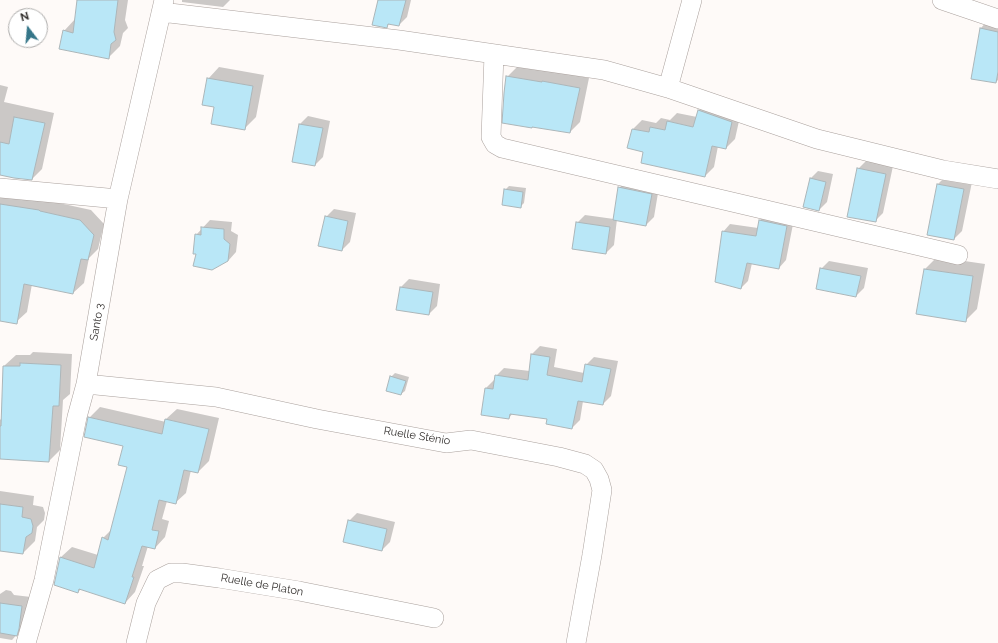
<!DOCTYPE html>
<html>
<head>
<meta charset="utf-8">
<style>
	body { margin:0 }
	#map { position:relative; width:998px; height:643px; overflow:hidden; background:#fefaf8; font-family:Raleway,sans-serif }
	canvas { display:block }
	.north { position:absolute; left:8px; top:8px; width:40px; height:40px; box-sizing:border-box; background:#fff; border:1px solid #aeadac; border-radius:50%; rotate:344deg; font-size:11px; font-weight:700; line-height:16px; text-align:center; color:#34312f }
	.north::after { content:''; display:block; margin:auto; width:14px; height:18px; background:#357689; clip-path:polygon(50% 0,100% 100%,50% 72%,0 100%) }
</style>
</head>
<body>
<div id="map">
<canvas width="998" height="643"></canvas>
<div class="north">N</div>
</div>
<script>
const g = document.querySelector('canvas').getContext('2d');
g.lineJoin = 'round';
function paint(path, color) { g.fillStyle = color; g.fill(path, 'evenodd'); }
const poly = rows => new Path2D(rows.map(r => 'M' + r).join(''));
function trace(path, color, width, dash) { g.strokeStyle = color; g.lineWidth = width; g.lineCap = dash ? 'butt' : 'round'; g.setLineDash(dash || []); g.stroke(path); }
function drawText(font, color, halo, rows, align = 'center') {
  g.font = font + ' Raleway,sans-serif'; g.lineWidth = 3; g.setLineDash([]); g.textBaseline = 'middle'; g.strokeStyle = halo; g.fillStyle = color; for (const [text, x, y, turn = 0] of rows) {
    g.save(); g.translate(x, y); g.rotate((+turn || 0) * Math.PI / 180); g.textAlign = isNaN(turn) ? turn : align; if (halo) g.strokeText(text, 0, 0); g.fillText(text, 0, 0); g.restore();
  }
}
const shadow = poly([
	[87,0,128,0,125,20,128,28,123,33,120,46,108,58,64,31,76,18],
	[182,0,230,0,223,7,182,2],
	[379,0,411,0,407,17,399,25,390,23,387,26],
	[988,20,998,23,998,80,996,82,972,78,981,28],
	[219,67,264,75,256,117,244,129,208,79],
	[517,67,553,72,553,71,589,78,580,122,570,132,507,77],
	[0,85,8,87,4,102,54,113,42,169,32,179,0,174],
	[708,101,741,112,735,139,726,148,718,146,714,167,705,176,644,151,633,129,642,120,656,123,661,118,670,120,677,113,697,117,699,110],
	[308,116,330,121,323,157,315,165,300,124],
	[866,161,893,166,883,213,875,221,858,169],
	[818,171,833,174,827,202,819,210,810,179],
	[946,176,972,182,962,231,954,239,938,184],
	[627,180,659,187,654,217,646,225,617,219,614,245,606,253,577,223,585,215,614,219,619,188],
	[509,186,526,188,524,203,520,207,505,190],
	[0,192,50,201,91,210,104,224,98,249,89,258,84,283,73,293,32,284,27,312,16,322,0,320],
	[334,209,356,213,350,242,342,250,326,217],
	[767,212,794,219,786,260,779,268,752,263,748,281,741,288,723,232,730,224,758,228,760,220],
	[210,220,232,222,231,231,238,235,236,252,228,261,197,254,196,235],
	[937,257,985,264,977,309,965,321,918,314,925,269],
	[829,261,868,268,864,288,856,296,821,269],
	[409,279,440,284,437,306,429,314,401,287],
	[540,346,557,349,554,367,584,373,586,365,594,357,618,361,611,396,603,404,583,401,580,420,572,428,548,419,513,413,509,418,486,388,494,380,495,380,496,376,504,368,530,371,532,354],
	[33,352,72,354,70,394,63,400,60,450,49,461,0,458,0,420,2,418,4,366,16,355,30,355],
	[395,373,409,377,405,391,401,394,391,377],
	[100,407,166,422,166,419,177,409,219,418,209,461,198,472,191,470,186,493,175,503,167,501,162,519,169,521,165,537,155,548,148,546,142,566,144,566,135,592,125,603,81,589,78,592,55,584,61,557,72,547,98,555,103,538,112,529,128,466,124,445,89,418],
	[0,491,34,496,33,505,43,507,45,513,44,520,37,527,35,541,23,553,0,550],
	[357,513,395,522,390,542,382,550,349,521],
	[6,590,11,591,14,595,31,597,21,630,12,640,0,638,0,594]
]);
const building = poly([
	[77,0,118,0,114,32,116,40,111,44,109,59,59,49,63,30,73,33,77,0],
	[378,0,406,0,399,26,388,24,387,28,372,25,378,0],
	[980,28,998,32,998,72,996,83,971,79,980,28],
	[506,76,542,82,542,81,580,88,570,133,532,127,532,128,502,123,504,93,506,76],
	[207,78,253,86,245,130,211,124,214,107,202,105,207,78],
	[698,110,732,122,726,149,712,146,705,177,641,163,643,152,627,148,632,129,649,132,650,127,665,130,667,121,693,127,698,110],
	[14,117,45,123,32,180,14,178,0,175,0,142,9,144,14,117],
	[299,124,323,128,315,166,292,162,299,124],
	[857,168,886,174,876,222,847,217,857,168],
	[810,178,826,182,819,211,803,207,810,178],
	[937,184,964,189,954,240,927,235,937,184],
	[618,187,652,194,646,226,613,220,618,187],
	[504,189,523,192,521,208,502,205,504,189],
	[0,204,39,210,40,211,80,220,94,235,88,260,81,259,73,294,24,284,17,324,0,321,0,204],
	[325,216,348,221,342,251,318,246,325,216],
	[759,220,787,226,779,269,747,263,741,289,715,282,722,231,756,236,759,220],
	[576,222,610,227,606,254,572,249,576,222],
	[201,227,224,229,224,239,230,244,228,261,212,270,193,266,196,254,193,254,195,234,201,235,201,227],
	[820,268,861,276,856,297,816,289,820,268],
	[924,269,973,276,966,322,916,314,924,269],
	[400,287,433,292,429,315,396,310,400,287],
	[531,354,550,357,547,375,582,382,585,364,611,369,603,405,578,401,572,429,546,424,547,419,510,414,509,419,481,415,485,388,493,389,495,375,528,380,531,354],
	[20,363,61,365,59,406,53,406,49,462,0,459,0,426,1,426,3,366,20,366,20,363],
	[390,376,406,381,401,395,386,391,390,376],
	[88,417,162,434,165,419,209,429,198,473,184,470,176,504,159,500,152,530,159,531,155,549,142,546,132,577,134,577,125,604,79,589,78,593,54,585,60,557,94,568,102,537,108,540,127,467,118,465,123,446,84,437,88,417],
	[0,504,23,507,22,517,31,519,33,526,32,533,26,537,23,554,0,551,0,504],
	[348,520,387,529,382,551,343,542,348,520],
	[0,603,22,606,19,629,17,636,0,633,0,603]
]);
const minor = poly([
	[942,0,998,19],
	[161,12,399,40,604,70,668,88,817,139,943,170,998,179],
	[494,54,491,137,495,144,502,148,958,255],
	[668,88,692,0],
	[0,188,118,199],
	[86,384,216,397,317,419,446,443,471,440,559,457,585,464,594,470,599,479,602,490,592,555,576,643],
	[26,643,44,580,77,417,86,384,118,199,164,0],
	[136,643,146,603,157,580,171,573,182,573,219,578,299,591,434,618]
]);
const streetNames = [
	["Santo 3",97,322,-80],
	["Ruelle Sténio",417,436,9],
	["Ruelle de Platon",262,585,10]
];
paint(shadow, '#0003');
paint(building, '#b9e7f7');
trace(building, '#acb6b9', 1);
trace(minor, '#aaa19d', 20);
trace(minor, '#fff', 19);
drawText('11px', '#34312f', '#fff', streetNames);
</script>
</body>
</html>
